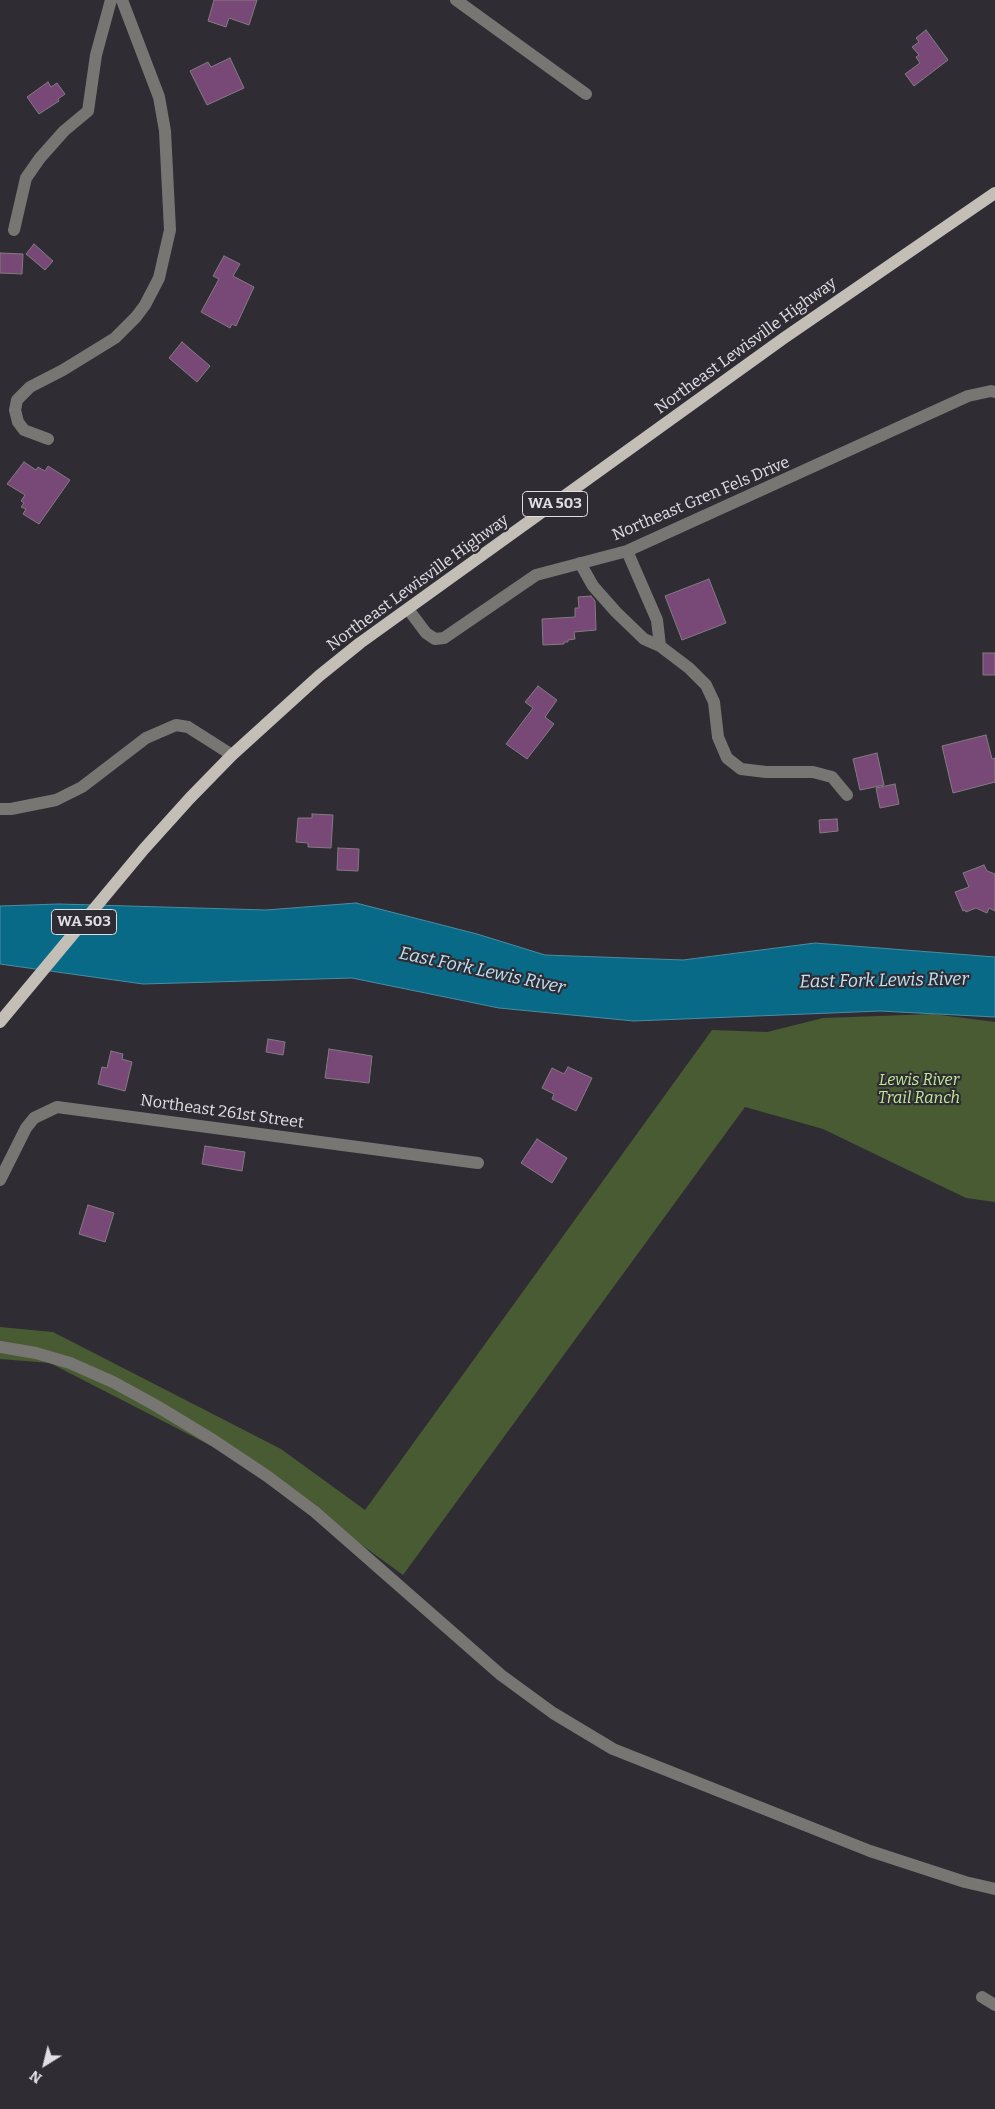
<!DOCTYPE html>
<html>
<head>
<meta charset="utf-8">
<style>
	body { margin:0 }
	#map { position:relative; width:995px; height:2109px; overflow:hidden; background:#2f2c34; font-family:Bitter,serif }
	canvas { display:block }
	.north { position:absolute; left:20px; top:2039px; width:50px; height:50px; -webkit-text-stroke:4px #2f2c34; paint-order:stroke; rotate:216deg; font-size:14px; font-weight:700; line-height:20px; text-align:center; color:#e1dee4 }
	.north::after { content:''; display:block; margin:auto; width:18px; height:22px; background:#e1dee4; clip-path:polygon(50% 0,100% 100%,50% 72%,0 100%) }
</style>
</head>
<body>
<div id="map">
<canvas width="995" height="2109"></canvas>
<div class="north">N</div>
</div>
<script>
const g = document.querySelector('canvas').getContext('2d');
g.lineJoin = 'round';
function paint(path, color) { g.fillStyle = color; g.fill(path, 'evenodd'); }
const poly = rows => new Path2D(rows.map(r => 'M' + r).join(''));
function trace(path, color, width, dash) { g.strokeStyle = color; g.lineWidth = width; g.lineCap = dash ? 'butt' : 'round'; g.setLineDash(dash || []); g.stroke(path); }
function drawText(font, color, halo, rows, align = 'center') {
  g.font = font + ' Bitter,serif'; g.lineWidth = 4.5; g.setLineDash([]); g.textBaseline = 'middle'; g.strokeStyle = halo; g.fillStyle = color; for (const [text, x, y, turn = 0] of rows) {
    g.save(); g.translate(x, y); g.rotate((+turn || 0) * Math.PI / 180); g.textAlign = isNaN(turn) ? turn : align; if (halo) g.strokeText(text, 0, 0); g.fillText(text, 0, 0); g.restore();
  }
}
const green = poly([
	[933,1014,995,1022,995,1202,966,1198,823,1129,745,1107,403,1575,260,1471,50,1363,0,1359,0,1327,53,1332,281,1449,365,1510,712,1030,767,1032,823,1018]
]);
const water = poly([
	[356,903,477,934,545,955,683,960,815,943,995,957,995,1017,880,1011,634,1021,499,1008,352,978,143,984,0,964,0,906,59,904,266,910,356,903]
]);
const building = poly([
	[214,0,257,0,249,25,229,18,226,27,208,21,214,0],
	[926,30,948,60,914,86,905,74,920,63,916,57,919,55,912,47,919,42,916,38,926,30],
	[230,58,244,88,207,105,190,71,208,62,211,67,230,58],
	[48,82,51,87,57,83,65,94,58,99,59,101,39,114,27,97,48,82],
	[34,244,53,261,45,270,26,254,34,244],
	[0,253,23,254,22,274,0,273,0,253],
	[224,256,240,264,233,276,254,287,236,326,232,324,230,328,201,312,219,279,213,276,224,256],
	[182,342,210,366,197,382,169,358,182,342],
	[24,462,36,470,38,467,45,471,48,466,70,480,39,524,23,514,26,509,21,507,24,503,21,501,25,495,7,484,24,462],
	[709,579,726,623,682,640,665,596,709,579],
	[591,596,595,601,596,630,574,632,575,639,568,640,568,642,564,642,564,644,543,645,542,619,575,617,575,608,579,608,578,597,591,596],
	[983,653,995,653,995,675,983,675,983,653],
	[538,686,557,700,545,717,554,724,527,759,506,744,533,708,525,702,538,686],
	[986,735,992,759,995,758,995,782,953,793,942,746,986,735],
	[877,753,884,785,860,790,853,759,877,753],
	[895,784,899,804,880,808,876,788,895,784],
	[312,814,333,815,331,848,308,847,308,843,296,842,298,818,312,818,312,814],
	[837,819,838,831,820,833,819,820,837,819],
	[338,848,359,849,358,871,337,870,338,848],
	[984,865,987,871,995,874,995,911,989,908,987,913,976,908,966,912,965,910,963,911,955,892,969,887,963,873,984,865],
	[268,1039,285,1042,283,1055,266,1052,268,1039],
	[329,1049,372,1056,369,1083,325,1078,329,1049],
	[111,1051,123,1054,122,1059,132,1062,125,1091,98,1084,102,1067,107,1068,111,1051],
	[568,1067,592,1078,576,1111,552,1099,554,1094,542,1088,552,1068,564,1074,568,1067],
	[537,1139,567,1158,552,1183,521,1163,537,1139],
	[205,1146,245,1152,242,1171,202,1164,205,1146],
	[88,1205,114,1213,105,1242,79,1234,88,1205]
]);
const minor = poly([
	[456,0,586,94],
	[14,230,26,178,40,158,64,131,88,111,96,55,111,0],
	[48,439,24,430,18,422,15,410,17,400,30,387,63,370,115,338,136,317,145,305,159,278,170,230,165,131,159,97,122,0],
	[627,551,657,620,660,646,689,668,706,685,714,702,718,737,727,758,741,769,766,772,813,772,832,777,847,795],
	[580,563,593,586,616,612,644,639,660,646],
	[408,609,426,633,435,639,444,638,536,575,627,551,968,396,991,391,995,392],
	[0,809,11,809,56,800,82,787,146,738,176,725,188,727,232,755],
	[0,1180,26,1128,34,1118,57,1107,478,1163],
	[0,1347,36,1353,70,1363,113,1382,155,1405,213,1440,267,1476,315,1512,501,1675,553,1713,613,1749,870,1851,965,1882,995,1889],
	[982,1997,995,2005]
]);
const major = poly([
	[0,1022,144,849,190,798,232,755,319,676,360,643,784,338,995,193]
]);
const shields = [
	[555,504,65],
	[84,922,65]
];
const shieldNames = [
	["WA 503",555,504],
	["WA 503",84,922]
];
const streetNames = [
	["Northeast Lewisville Highway",746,346,-36],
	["Northeast Gren Fels Drive",701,499,-23],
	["Northeast Lewisville Highway",418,583,-36],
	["Northeast 261st Street",222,1112,8]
];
const parkNames = [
	["Lewis River",919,1081],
	["Trail Ranch",919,1099]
];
const waterNames = [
	["East Fork Lewis River",482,971,12],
	["East Fork Lewis River",884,981,-1]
];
paint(green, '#485b33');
paint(water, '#086a87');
trace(water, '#498da3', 1);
paint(building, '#784977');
trace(building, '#837b82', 1);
trace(minor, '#787672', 12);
trace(major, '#c3bfb7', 12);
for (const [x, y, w] of shields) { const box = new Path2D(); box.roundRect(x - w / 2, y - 12.5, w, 25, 4); g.fillStyle = '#2f2c34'; g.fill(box); trace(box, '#e1dee4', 1); }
drawText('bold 15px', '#e1dee4', null, shieldNames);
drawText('16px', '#e1dee4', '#2f2c34', streetNames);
drawText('italic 16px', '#c2ec95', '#2f2c34', parkNames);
drawText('italic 18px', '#bce4f6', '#2f2c34', waterNames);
</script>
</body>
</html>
